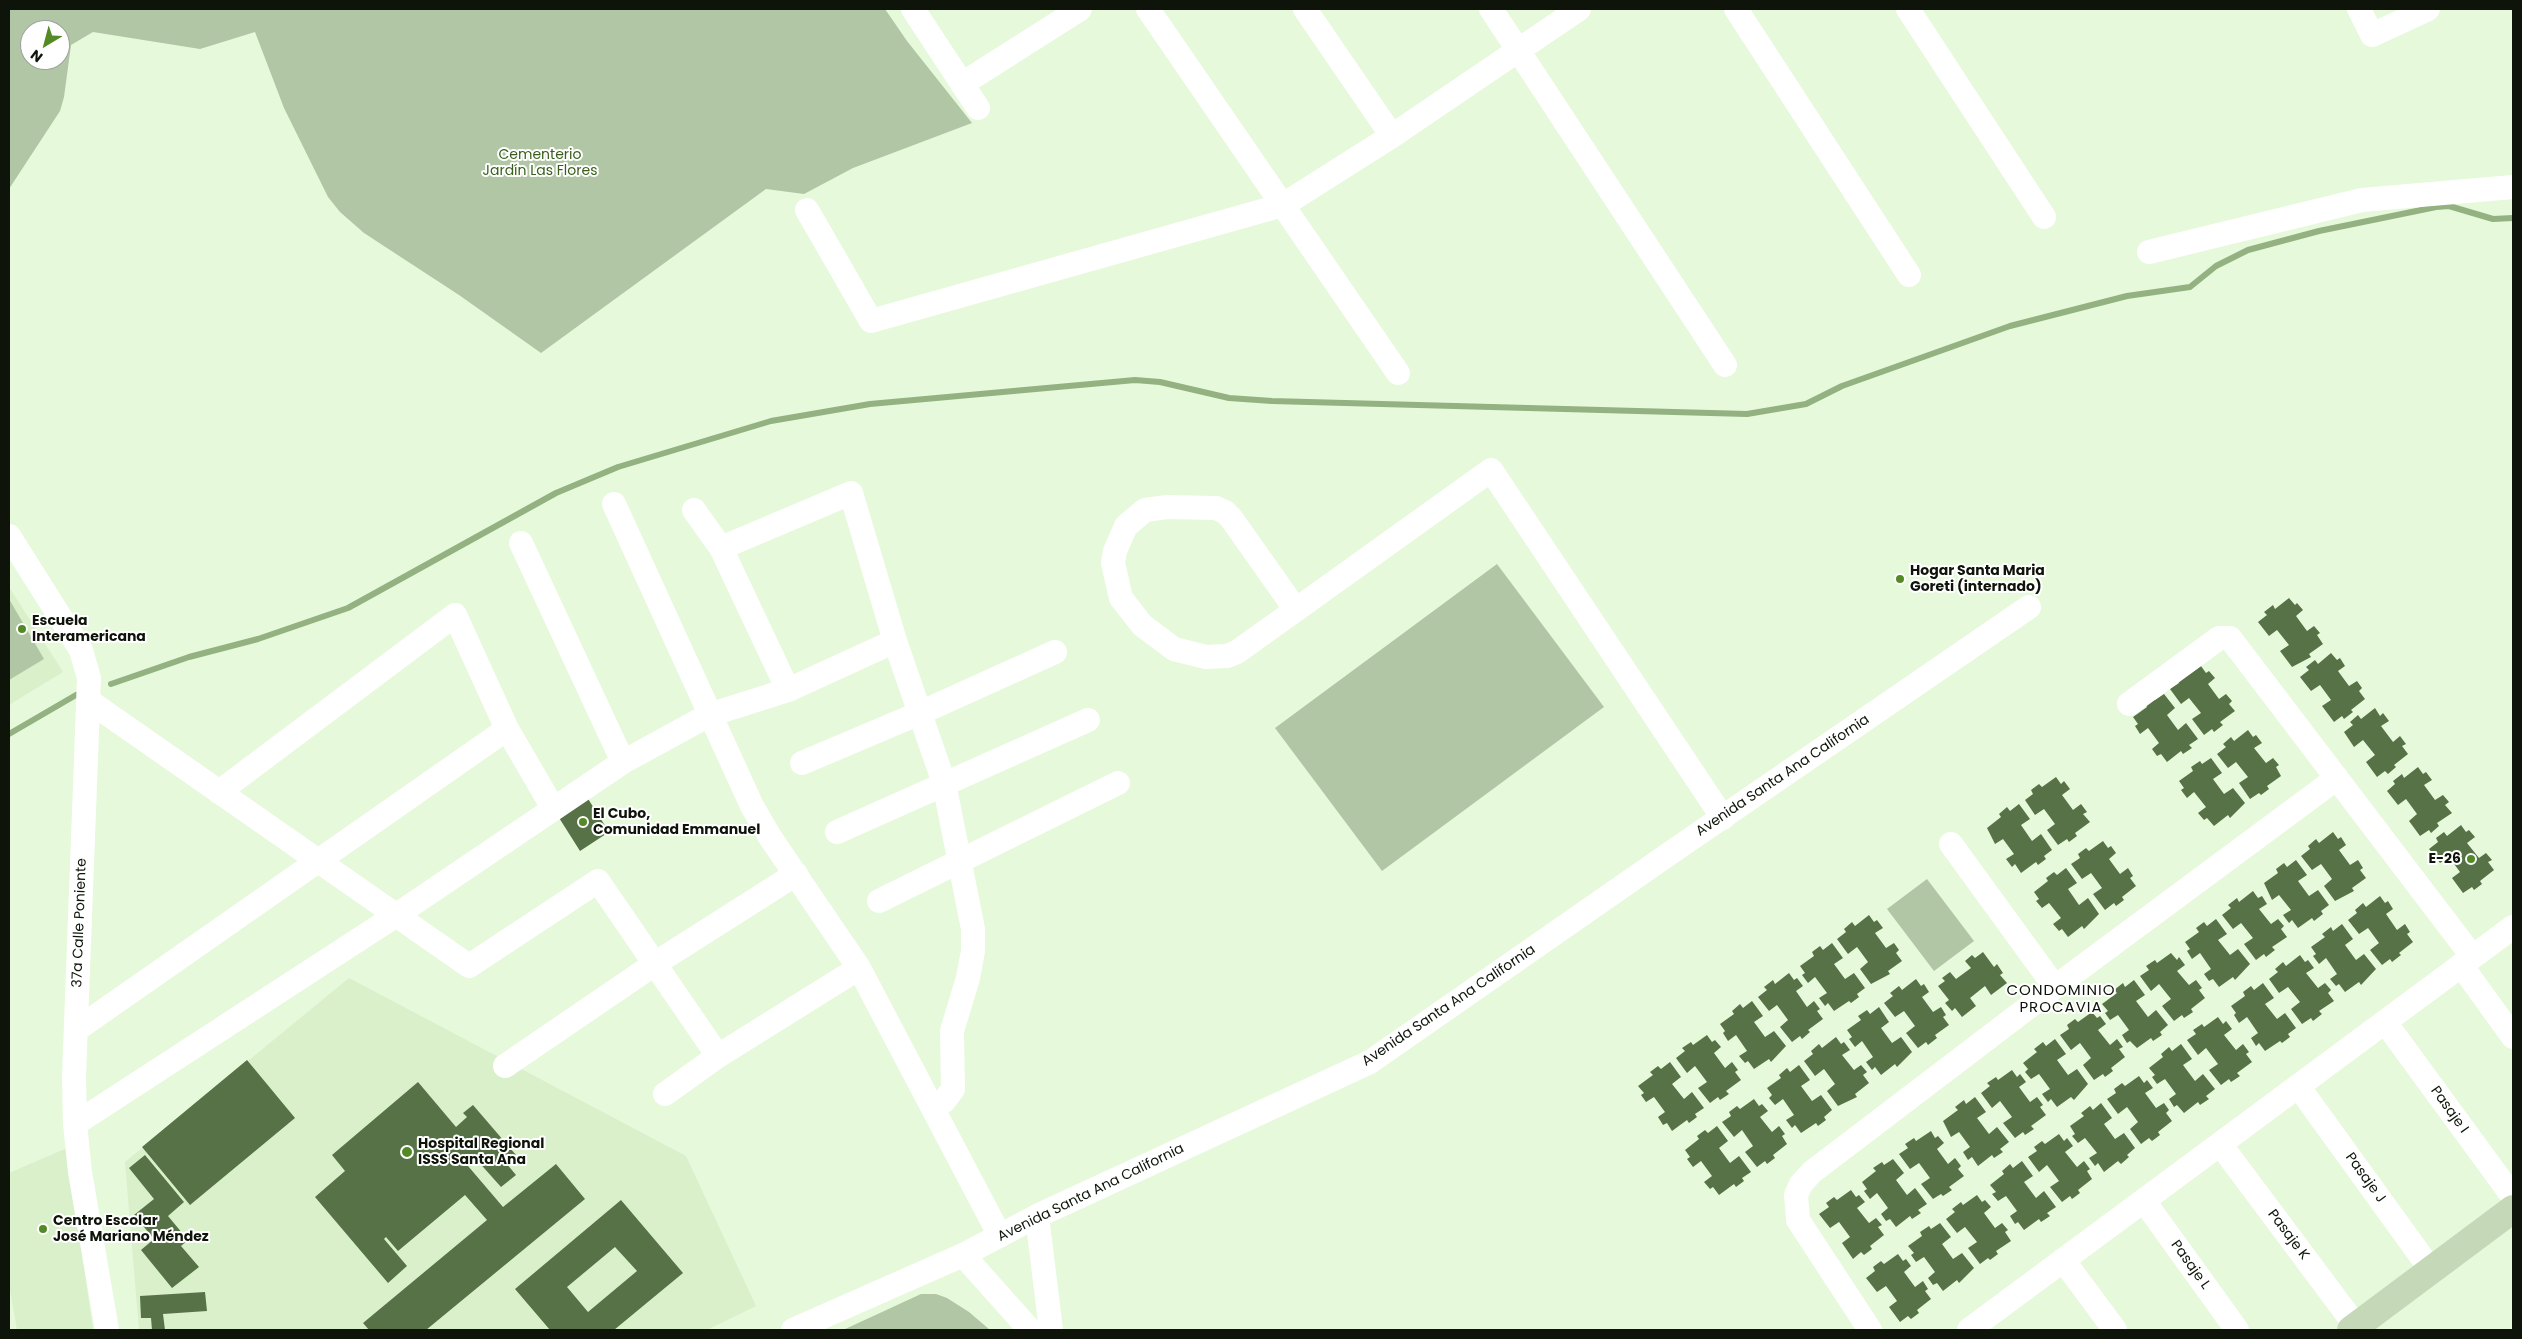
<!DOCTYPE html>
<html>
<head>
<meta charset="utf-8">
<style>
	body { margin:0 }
	#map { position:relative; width:2522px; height:1339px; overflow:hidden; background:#e6f9db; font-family:Poppins,sans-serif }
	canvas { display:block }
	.frame { position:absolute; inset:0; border:10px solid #0e140a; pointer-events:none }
	.north { position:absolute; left:20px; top:20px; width:50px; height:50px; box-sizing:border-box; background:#fff; border:1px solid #9fa19d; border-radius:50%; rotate:217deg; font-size:14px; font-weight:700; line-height:20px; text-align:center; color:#0e140a }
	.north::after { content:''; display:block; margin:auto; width:18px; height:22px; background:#538a25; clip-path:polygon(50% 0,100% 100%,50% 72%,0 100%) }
</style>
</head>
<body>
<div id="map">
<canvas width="2522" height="1339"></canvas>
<div class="frame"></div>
<div class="north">N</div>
</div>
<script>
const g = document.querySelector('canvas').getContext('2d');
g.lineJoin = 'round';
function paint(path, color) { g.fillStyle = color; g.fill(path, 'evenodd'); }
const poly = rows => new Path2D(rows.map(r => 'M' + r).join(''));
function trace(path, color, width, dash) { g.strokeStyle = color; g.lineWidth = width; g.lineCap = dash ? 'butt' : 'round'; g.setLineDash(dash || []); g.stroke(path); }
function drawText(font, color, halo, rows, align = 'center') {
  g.font = font + ' Poppins,sans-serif'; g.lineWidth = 4; g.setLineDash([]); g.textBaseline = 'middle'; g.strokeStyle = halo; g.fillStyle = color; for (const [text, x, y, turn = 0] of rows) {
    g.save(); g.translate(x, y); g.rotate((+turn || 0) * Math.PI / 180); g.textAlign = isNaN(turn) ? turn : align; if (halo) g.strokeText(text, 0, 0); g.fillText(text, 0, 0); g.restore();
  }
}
const built = poly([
	[9,587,63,672,9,705],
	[349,978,686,1156,756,1306,707,1330,139,1330,125,1162],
	[67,1148,93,1330,17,1330,9,1284,9,1173]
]);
const green = poly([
	[9,9,885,9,907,41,972,123,853,168,804,194,766,189,541,353,459,295,364,233,340,212,328,197,284,108,255,32,200,49,93,32,71,45,64,97,60,111,9,189],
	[30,30,60,30,60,60,30,60],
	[1497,564,1604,707,1382,871,1275,728],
	[9,599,44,659,9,680],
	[1927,879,1974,941,1934,971,1887,909],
	[921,1294,936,1294,947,1298,969,1312,990,1330,843,1330]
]);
const stream = poly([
	[111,684,189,657,258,639,348,608,556,493,618,467,771,421,870,404,1135,380,1160,382,1229,398,1272,401,1747,414,1806,404,1842,386,2010,326,2127,296,2190,287,2216,266,2248,250,2319,231,2436,207,2449,206,2493,219,2513,218],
	[9,734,76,695]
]);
const building = poly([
	[2289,598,2295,605,2297,603,2303,610,2296,616,2307,631,2314,626,2320,633,2317,635,2323,644,2309,654,2311,657,2292,667,2280,651,2289,645,2277,630,2269,636,2258,622,2267,615,2264,612,2273,605,2275,609],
	[2331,653,2337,660,2340,658,2345,666,2338,671,2349,686,2357,681,2362,688,2359,691,2365,699,2351,710,2353,712,2344,719,2342,716,2334,722,2322,706,2331,700,2320,685,2311,691,2300,677,2309,670,2306,667,2315,660,2318,664],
	[2201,666,2206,673,2209,671,2215,678,2208,684,2219,699,2226,694,2232,701,2229,704,2235,711,2220,722,2223,725,2214,732,2212,729,2204,735,2192,719,2201,713,2189,698,2181,704,2170,689,2179,683,2176,679,2185,673,2187,676],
	[2164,694,2175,708,2167,715,2178,730,2186,723,2198,739,2189,745,2192,748,2183,754,2181,751,2167,762,2161,754,2157,756,2152,749,2159,743,2148,728,2140,734,2135,726,2138,724,2133,717,2147,707,2144,703,2153,697,2155,700],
	[2375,708,2380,716,2383,713,2389,721,2381,726,2393,742,2400,736,2406,744,2402,746,2408,754,2394,765,2396,767,2388,774,2385,771,2377,777,2366,762,2375,755,2363,740,2354,747,2344,732,2353,725,2350,722,2358,715,2361,719],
	[2248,730,2253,737,2256,735,2262,743,2254,748,2266,763,2273,758,2279,765,2276,767,2281,776,2267,786,2269,789,2261,795,2259,793,2250,799,2239,783,2248,777,2236,762,2228,768,2217,754,2226,747,2223,744,2231,737,2234,741],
	[2211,758,2222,773,2213,779,2224,794,2233,788,2245,803,2230,818,2228,815,2214,826,2207,818,2204,820,2198,813,2206,807,2194,792,2187,798,2181,790,2184,788,2179,781,2193,771,2191,767,2200,761,2202,764],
	[2418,767,2423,774,2426,772,2432,780,2424,785,2435,800,2443,795,2449,802,2445,805,2452,813,2437,823,2439,826,2431,833,2429,830,2420,836,2409,821,2417,814,2406,799,2398,805,2387,791,2395,784,2393,781,2402,774,2404,778],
	[2056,777,2061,784,2064,781,2070,789,2062,795,2073,810,2081,804,2087,812,2083,814,2090,822,2075,833,2077,836,2069,842,2067,839,2058,845,2047,830,2055,824,2044,809,2035,815,2025,800,2033,794,2031,790,2039,784,2042,787],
	[585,794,609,832,580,851,556,813],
	[2019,804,2030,819,2021,825,2032,841,2041,834,2052,850,2044,856,2046,859,2038,865,2036,862,2021,873,2015,864,2012,867,2006,859,2014,854,2003,839,1995,844,1987,828,2001,817,1999,814,2007,807,2010,811],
	[2461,825,2466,832,2469,830,2475,837,2467,843,2479,858,2486,853,2492,860,2488,862,2494,870,2480,881,2482,884,2474,890,2472,887,2463,893,2452,878,2460,872,2449,857,2440,863,2429,849,2438,842,2436,838,2444,832,2447,836],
	[2333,832,2338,839,2341,837,2346,845,2339,850,2350,865,2358,860,2363,868,2360,870,2366,878,2352,888,2354,891,2335,901,2324,886,2332,879,2321,864,2312,870,2301,856,2310,849,2308,846,2316,839,2319,843],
	[2103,841,2108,848,2111,846,2116,853,2109,859,2120,874,2128,868,2133,876,2130,878,2136,886,2122,897,2124,900,2116,906,2114,903,2105,910,2093,894,2102,888,2091,873,2082,879,2071,864,2080,858,2078,854,2086,848,2089,851],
	[2296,860,2307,875,2298,881,2309,896,2318,890,2329,905,2321,911,2323,914,2314,921,2312,918,2298,928,2292,920,2289,923,2283,915,2291,910,2279,895,2272,900,2264,883,2278,873,2276,869,2284,863,2287,867],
	[2066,868,2077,883,2068,889,2079,905,2088,898,2099,914,2084,929,2082,926,2068,937,2062,929,2059,931,2053,924,2061,918,2049,903,2042,908,2036,901,2039,899,2034,892,2048,881,2046,878,2054,872,2057,875],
	[2253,891,2258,898,2262,896,2267,904,2259,909,2271,924,2278,919,2284,926,2281,929,2287,937,2272,947,2275,950,2266,957,2264,954,2256,960,2244,944,2253,938,2241,923,2233,929,2222,915,2231,908,2228,905,2237,898,2239,902],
	[2380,896,2385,903,2388,901,2393,909,2386,914,2397,930,2405,924,2410,932,2407,934,2413,942,2399,953,2401,955,2392,962,2390,959,2382,965,2370,950,2379,943,2368,928,2359,934,2348,920,2357,913,2355,910,2363,903,2366,907],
	[1869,915,1874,922,1877,920,1883,928,1875,933,1886,948,1894,943,1899,950,1896,953,1902,961,1888,971,1890,974,1871,984,1860,969,1868,962,1857,947,1848,954,1837,939,1846,932,1844,929,1852,922,1855,926],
	[2216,919,2227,934,2218,940,2230,955,2238,949,2250,964,2235,980,2233,977,2219,987,2213,979,2209,981,2204,974,2211,969,2200,953,2192,959,2187,951,2190,949,2185,942,2199,932,2196,928,2204,922,2207,926],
	[2342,924,2353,939,2345,945,2356,960,2364,954,2376,969,2361,985,2359,982,2345,992,2339,984,2336,986,2330,979,2337,974,2326,958,2319,964,2313,956,2316,954,2311,947,2325,937,2322,934,2331,927,2333,931],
	[1832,943,1843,958,1834,964,1845,979,1854,973,1865,988,1857,994,1859,997,1851,1003,1849,1001,1834,1011,1828,1003,1825,1006,1819,998,1827,993,1815,977,1808,983,1802,975,1805,973,1800,966,1814,956,1812,952,1820,946,1823,950],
	[1983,952,1994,967,1997,964,2003,973,2000,975,2007,983,1991,995,1985,986,1970,998,1976,1006,1962,1017,1955,1008,1952,1011,1945,1003,1949,1000,1938,986,1945,981,1942,978,1950,972,1956,979,1971,968,1965,961,1972,955,1975,958],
	[2171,953,2177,960,2179,957,2185,965,2177,971,2189,985,2196,980,2202,988,2199,990,2205,998,2191,1009,2193,1012,2184,1018,2182,1015,2174,1021,2162,1006,2171,999,2159,984,2151,991,2140,976,2149,970,2146,966,2155,960,2157,963],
	[2300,955,2305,962,2308,960,2314,968,2306,973,2318,988,2325,983,2331,990,2328,993,2334,1001,2319,1011,2322,1014,2313,1021,2311,1018,2302,1024,2291,1009,2300,1002,2288,987,2279,993,2269,979,2278,972,2275,969,2283,962,2286,966],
	[1789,973,1794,980,1797,978,1803,986,1796,991,1807,1007,1814,1001,1820,1009,1817,1011,1823,1019,1808,1030,1810,1032,1802,1039,1800,1036,1792,1042,1780,1027,1788,1020,1777,1005,1769,1011,1758,997,1767,990,1764,987,1773,980,1775,984],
	[1916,979,1921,986,1924,984,1929,992,1922,997,1933,1012,1941,1007,1946,1015,1943,1017,1949,1025,1935,1035,1937,1038,1928,1045,1926,1042,1918,1048,1906,1033,1915,1026,1904,1011,1895,1017,1884,1003,1893,996,1890,993,1899,986,1902,990],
	[2134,980,2145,995,2136,1001,2148,1017,2156,1010,2168,1025,2160,1032,2162,1035,2153,1041,2151,1038,2137,1048,2130,1041,2127,1043,2122,1035,2129,1030,2118,1015,2110,1020,2105,1013,2108,1011,2102,1004,2117,993,2114,990,2123,983,2125,987],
	[2263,983,2274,998,2265,1004,2277,1019,2285,1013,2296,1028,2288,1034,2290,1037,2282,1043,2280,1041,2265,1051,2259,1043,2256,1046,2251,1038,2258,1033,2247,1017,2239,1023,2234,1015,2236,1013,2231,1006,2245,996,2243,992,2251,986,2254,990],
	[1752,1001,1763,1016,1754,1022,1765,1037,1774,1031,1786,1046,1771,1062,1769,1059,1754,1069,1748,1061,1745,1063,1739,1056,1747,1051,1736,1035,1728,1041,1723,1033,1725,1031,1720,1024,1734,1014,1732,1011,1740,1004,1743,1008],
	[1879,1007,1889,1022,1881,1028,1892,1043,1901,1037,1912,1052,1897,1067,1895,1064,1881,1075,1875,1067,1872,1070,1866,1062,1873,1057,1862,1041,1855,1047,1849,1039,1852,1037,1847,1030,1861,1020,1858,1016,1867,1010,1870,1014],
	[2092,1012,2097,1018,2100,1016,2106,1024,2098,1030,2110,1045,2117,1039,2123,1047,2119,1049,2125,1057,2111,1068,2113,1071,2105,1077,2103,1074,2094,1080,2083,1065,2091,1058,2080,1043,2071,1050,2060,1035,2069,1029,2067,1025,2075,1019,2078,1022],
	[2218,1017,2223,1024,2226,1021,2232,1029,2224,1035,2236,1050,2243,1044,2249,1052,2246,1054,2252,1062,2237,1073,2240,1076,2231,1082,2229,1079,2221,1085,2209,1070,2218,1064,2206,1048,2198,1055,2187,1040,2196,1034,2193,1030,2202,1024,2204,1027],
	[1707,1035,1712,1042,1715,1040,1721,1047,1714,1053,1725,1068,1732,1062,1738,1070,1735,1072,1741,1080,1726,1091,1729,1094,1720,1100,1718,1097,1710,1103,1698,1088,1707,1082,1695,1066,1687,1073,1676,1058,1685,1051,1682,1048,1691,1042,1693,1045],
	[1836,1037,1841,1044,1844,1042,1850,1050,1842,1055,1854,1070,1861,1065,1867,1072,1863,1075,1869,1083,1855,1094,1857,1097,1838,1106,1827,1091,1835,1084,1824,1069,1815,1076,1804,1061,1813,1054,1811,1051,1819,1044,1822,1048],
	[2055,1039,2066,1054,2057,1060,2068,1075,2077,1069,2088,1084,2074,1100,2071,1097,2057,1107,2051,1099,2048,1102,2042,1094,2050,1089,2039,1074,2031,1079,2025,1072,2028,1069,2023,1063,2037,1052,2034,1049,2043,1042,2046,1046],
	[2181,1044,2192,1059,2183,1065,2195,1081,2203,1074,2215,1089,2206,1096,2209,1099,2200,1105,2198,1102,2184,1113,2177,1105,2174,1107,2169,1099,2176,1094,2165,1079,2157,1084,2152,1077,2155,1075,2149,1068,2163,1057,2161,1054,2169,1047,2172,1051],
	[247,1060,295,1118,190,1205,142,1147],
	[1670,1062,1681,1077,1672,1084,1684,1099,1692,1092,1704,1108,1695,1114,1697,1117,1689,1123,1687,1120,1672,1131,1667,1123,1663,1125,1658,1117,1665,1112,1654,1097,1646,1102,1641,1095,1644,1093,1638,1086,1653,1075,1650,1072,1658,1066,1661,1069],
	[1799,1065,1810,1080,1801,1086,1812,1101,1821,1095,1832,1110,1824,1117,1826,1120,1818,1126,1816,1123,1801,1133,1795,1125,1792,1128,1786,1120,1794,1115,1783,1099,1775,1105,1769,1098,1772,1095,1767,1088,1781,1078,1779,1075,1787,1068,1790,1072],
	[2012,1070,2017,1077,2020,1074,2026,1082,2019,1087,2030,1102,2037,1097,2043,1105,2040,1107,2046,1115,2031,1126,2034,1129,2025,1135,2023,1132,2015,1138,2003,1123,2012,1117,2000,1101,1992,1108,1981,1093,1990,1086,1987,1083,1996,1077,1998,1080],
	[2139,1076,2144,1083,2147,1080,2153,1088,2145,1093,2156,1108,2164,1103,2169,1110,2166,1113,2172,1121,2158,1132,2160,1135,2152,1141,2149,1138,2141,1144,2130,1129,2138,1122,2127,1107,2118,1114,2107,1099,2116,1093,2114,1089,2122,1083,2125,1086],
	[418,1082,456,1127,467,1117,463,1113,473,1105,516,1155,506,1163,516,1175,501,1187,476,1159,468,1166,503,1207,556,1164,585,1199,426,1330,369,1330,363,1323,487,1220,465,1195,398,1251,386,1237,384,1239,407,1266,388,1283,315,1197,345,1171,332,1155],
	[1975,1097,1986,1112,1977,1118,1989,1134,1997,1127,2009,1142,2000,1149,2003,1152,1994,1158,1992,1155,1978,1166,1972,1157,1968,1160,1963,1152,1970,1147,1959,1132,1951,1137,1943,1121,1958,1110,1955,1107,1964,1100,1966,1104],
	[1754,1099,1759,1106,1762,1104,1768,1111,1760,1117,1772,1132,1779,1126,1785,1134,1782,1136,1787,1144,1773,1155,1775,1158,1767,1164,1765,1161,1757,1167,1745,1152,1753,1146,1742,1130,1734,1137,1722,1122,1731,1116,1729,1112,1737,1106,1740,1109],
	[2101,1103,2112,1118,2104,1124,2115,1139,2124,1133,2135,1148,2127,1155,2129,1157,2121,1164,2118,1161,2104,1172,2098,1163,2095,1166,2089,1158,2097,1153,2085,1138,2078,1143,2072,1136,2075,1134,2070,1126,2084,1116,2081,1113,2090,1106,2093,1110],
	[1717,1126,1728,1141,1719,1148,1730,1163,1739,1156,1751,1172,1742,1178,1744,1181,1736,1187,1734,1184,1719,1195,1713,1187,1710,1189,1704,1182,1712,1176,1701,1161,1693,1167,1687,1159,1690,1157,1685,1150,1699,1139,1697,1136,1705,1130,1708,1133],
	[1931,1131,1935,1138,1938,1136,1944,1143,1937,1149,1948,1164,1955,1158,1961,1166,1958,1169,1964,1176,1949,1187,1952,1190,1943,1196,1941,1194,1933,1199,1921,1184,1930,1178,1919,1163,1910,1169,1899,1154,1908,1148,1905,1144,1914,1138,1916,1141],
	[2059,1134,2064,1141,2067,1138,2073,1146,2065,1152,2077,1167,2084,1161,2090,1169,2087,1171,2092,1179,2078,1190,2080,1193,2072,1199,2070,1196,2062,1202,2050,1187,2059,1181,2047,1165,2039,1172,2028,1157,2037,1151,2034,1147,2042,1141,2045,1144],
	[145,1155,184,1202,168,1216,188,1240,181,1246,199,1267,172,1288,141,1250,154,1239,134,1215,154,1199,129,1168],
	[1893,1159,1904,1173,1896,1180,1907,1195,1915,1188,1927,1204,1918,1210,1921,1213,1912,1219,1910,1216,1896,1227,1890,1219,1886,1221,1881,1214,1888,1208,1877,1193,1870,1199,1864,1191,1867,1189,1862,1182,1876,1171,1873,1168,1882,1162,1884,1165],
	[2022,1161,2033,1176,2024,1182,2036,1198,2044,1191,2056,1207,2047,1213,2050,1216,2041,1222,2039,1219,2024,1230,2018,1222,2015,1224,2010,1216,2017,1211,2006,1196,1998,1201,1992,1194,1996,1192,1990,1185,2004,1174,2002,1171,2010,1164,2013,1168],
	[1851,1190,1856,1197,1859,1195,1865,1202,1857,1208,1869,1223,1876,1218,1882,1225,1878,1227,1884,1235,1870,1246,1872,1249,1864,1255,1861,1252,1853,1259,1842,1243,1850,1237,1839,1222,1830,1228,1819,1214,1829,1207,1826,1203,1834,1197,1837,1200],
	[1977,1195,1982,1202,1985,1200,1991,1207,1984,1213,1995,1228,2002,1223,2008,1230,2005,1232,2011,1241,1996,1251,1998,1254,1990,1260,1988,1258,1980,1264,1968,1248,1977,1242,1965,1227,1957,1233,1946,1219,1955,1212,1952,1209,1961,1202,1963,1205],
	[621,1200,683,1273,614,1330,550,1330,515,1289],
	[615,1247,637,1271,588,1312,567,1287],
	[1940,1223,1951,1237,1942,1244,1953,1259,1962,1253,1974,1268,1959,1283,1957,1280,1943,1291,1937,1283,1933,1285,1928,1278,1935,1272,1924,1257,1916,1262,1911,1255,1914,1253,1908,1246,1922,1236,1920,1232,1929,1226,1931,1229],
	[1898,1254,1903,1261,1906,1259,1911,1266,1904,1272,1915,1287,1923,1281,1928,1289,1925,1291,1931,1299,1917,1310,1919,1313,1911,1319,1908,1316,1900,1322,1889,1307,1897,1301,1886,1286,1877,1292,1866,1278,1875,1271,1873,1267,1881,1261,1884,1264],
	[205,1292,207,1311,163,1314,165,1330,152,1330,151,1318,141,1318,140,1296]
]);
const street = poly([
	[913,9,978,108],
	[1148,9,1398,373],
	[1305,9,1392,136],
	[1491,9,1725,365],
	[1736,9,1909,275],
	[1908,9,2044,217],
	[2359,9,2372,35,2428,9],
	[962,84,1080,9],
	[807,210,871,321,1283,205,1392,136,1579,9],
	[2149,252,2362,200,2513,187],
	[614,504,752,806,770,837,859,968,1000,1236],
	[694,510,721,548,788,690],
	[9,536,81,650,89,678,74,1077,75,1124,80,1172,107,1330],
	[521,543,623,762],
	[721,548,851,493,895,641,944,783,973,929,973,951,968,978,952,1031,953,1089,944,1101,933,1107],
	[1296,610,1231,518,1225,512,1216,508,1167,507,1145,510,1126,526,1115,551,1113,563,1121,598,1142,625,1174,649,1206,657,1227,656,1237,652,1491,470,1723,818],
	[89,701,469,966,598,881,718,1056,859,968],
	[2129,704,2219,638,2230,638,2472,956],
	[802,763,920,713,1055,652],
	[219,792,455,615,507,729,553,808],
	[837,832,1088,720],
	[1951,844,2055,987],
	[879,901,1118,783],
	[2461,965,2513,1037],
	[2385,1022,2513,1197],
	[76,1030,507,729],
	[505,1066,656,963,796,874],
	[2298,1086,2431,1270],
	[665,1094,718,1056],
	[75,1124,395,916,623,762,709,715,788,690,895,641],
	[2220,1144,2356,1326],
	[2144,1201,2237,1330],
	[1037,1216,1051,1330],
	[963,1255,1030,1330],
	[2063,1260,2115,1330],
	[793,1330,963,1255,1037,1216,1370,1062,1666,856,2029,607],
	[1870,1330,1798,1220,1796,1195,1801,1184,1812,1172,2055,987,2337,778],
	[1969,1330,2513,927]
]);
const secondary = poly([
	[2351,1330,2513,1209]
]);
const markers = [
	[1900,579,5,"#538a25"],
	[22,629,5,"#538a25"],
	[583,822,5,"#538a25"],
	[2471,859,5,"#538a25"],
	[407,1152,6,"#538a25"],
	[43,1229,5,"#538a25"]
];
const parkNames = [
	["Cementerio",540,155],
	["Jardín Las Flores",540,171]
];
const poiNames = [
	["Hogar Santa Maria",1910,571],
	["Goreti (internado)",1910,587],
	["Escuela",32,621],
	["Interamericana",32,637],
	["El Cubo,",593,814],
	["Comunidad Emmanuel",593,830],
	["E-26",2461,859,"right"],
	["Hospital Regional",418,1144],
	["ISSS Santa Ana",418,1160],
	["Centro Escolar",53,1221],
	["José Mariano Méndez",53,1237]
];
const streetNames = [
	["Avenida Santa Ana California",1783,776,-34],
	["37a Calle Poniente",80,923,-88],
	["Avenida Santa Ana California",1449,1006,-34],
	["Pasaje I",2449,1110,54],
	["Pasaje J",2365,1178,54],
	["Avenida Santa Ana California",1091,1193,-26],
	["Pasaje K",2288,1235,53],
	["Pasaje L",2190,1265,54]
];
const neighbourhoodNames = [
	["CONDOMINIO",2061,991],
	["PROCAVIA",2061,1008]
];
paint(built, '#d9f0cb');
paint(green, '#b1c6a5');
trace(stream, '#93b181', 6);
paint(building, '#577246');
trace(street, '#fff', 24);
trace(secondary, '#c5d8b8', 28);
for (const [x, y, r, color] of markers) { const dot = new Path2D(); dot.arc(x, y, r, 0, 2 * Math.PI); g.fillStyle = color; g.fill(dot); trace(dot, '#fff', 2); }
drawText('14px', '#395e1b', '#fff', parkNames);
drawText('bold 14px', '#0e140a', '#fff', poiNames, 'left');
drawText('14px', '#0e140a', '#fff', streetNames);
g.letterSpacing = '1px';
drawText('15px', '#0e140a', '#fff', neighbourhoodNames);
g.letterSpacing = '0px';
</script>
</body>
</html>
